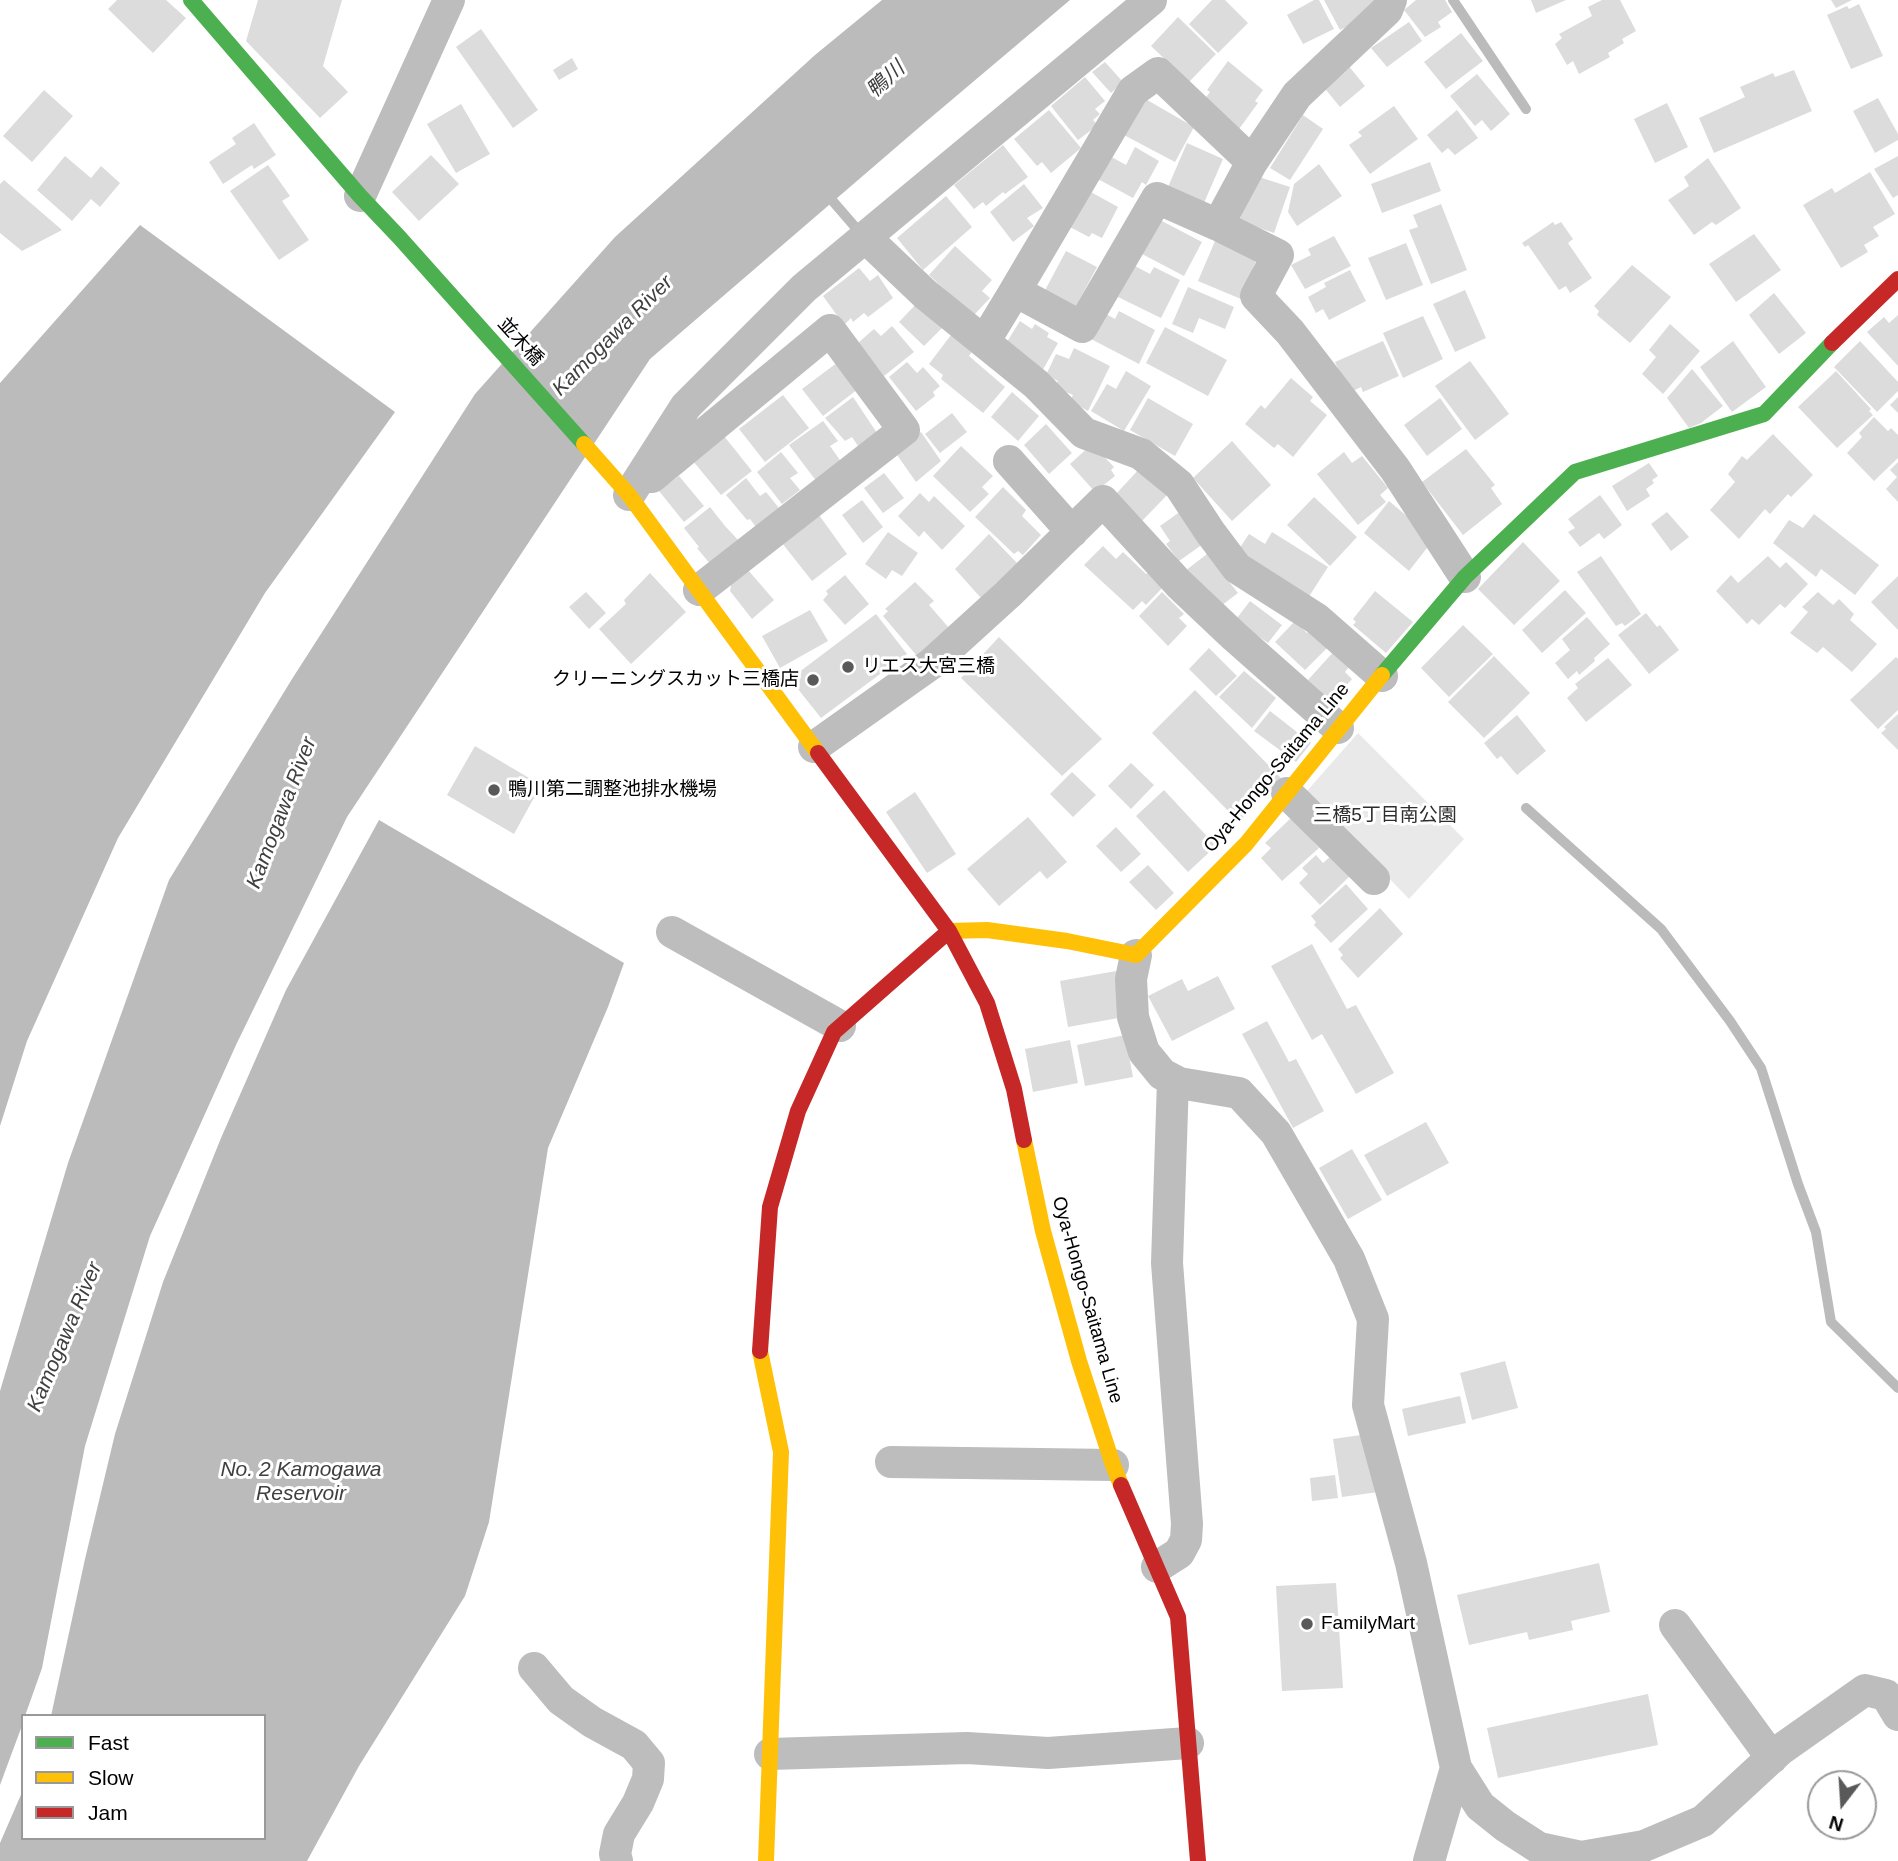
<!DOCTYPE html>
<html>
<head>
<meta charset="utf-8">
<style>
	body { margin:0 }
	#map { position:relative; width:1898px; height:1861px; overflow:hidden; background:#fff; font-family:Helvetica,sans-serif }
	canvas { display:block }
	.legend { position:absolute; left:21px; top:1714px; width:245px; height:126px; box-sizing:border-box; background:#fff; border:2px solid #999; margin:0; padding:9px 12px; list-style:none; font-size:21px; color:#000 }
	.legend li { display:flex; align-items:center; gap:14px; height:35px }
	.legend b { width:35px; border:2px solid #999 }
	.north { position:absolute; left:1807px; top:1770px; width:70px; height:70px; box-sizing:border-box; background:#fff; border:2px solid #999; border-radius:50%; rotate:197deg; font-size:19px; font-weight:700; line-height:28px; text-align:center; color:#000 }
	.north::after { content:''; display:block; margin:auto; width:24px; height:32px; background:#595959; clip-path:polygon(50% 0,100% 100%,50% 72%,0 100%) }
</style>
</head>
<body>
<div id="map">
<canvas width="1898" height="1861"></canvas>
<ul class="legend">
<li><b style="height:9px;background:#4caf50"></b>Fast</li>
<li><b style="height:9px;background:#ffc107"></b>Slow</li>
<li><b style="height:9px;background:#c62828"></b>Jam</li>
</ul>
<div class="north">N</div>
</div>
<script>
const g = document.querySelector('canvas').getContext('2d');
g.lineJoin = 'round';
function paint(path, color) { g.fillStyle = color; g.fill(path, 'evenodd'); }
const poly = rows => new Path2D(rows.map(r => 'M' + r).join(''));
function trace(path, color, width, dash) { g.strokeStyle = color; g.lineWidth = width; g.lineCap = dash ? 'butt' : 'round'; g.setLineDash(dash || []); g.stroke(path); }
function drawText(font, color, halo, rows, align = 'center') {
  g.font = font + ' Helvetica,"Noto Sans JP",sans-serif'; g.lineWidth = 6; g.setLineDash([]); g.textBaseline = 'middle'; g.strokeStyle = halo; g.fillStyle = color; for (const [text, x, y, turn = 0] of rows) {
    g.save(); g.translate(x, y); g.rotate((+turn || 0) * Math.PI / 180); g.textAlign = isNaN(turn) ? turn : align; if (halo) g.strokeText(text, 0, 0); g.fillText(text, 0, 0); g.restore();
  }
}
const green = poly([
	[1358,733,1464,839,1409,899,1306,792]
]);
const water = poly([
	[882,0,1070,0,922,125,650,359,347,817,236,1045,150,1236,85,1446,42,1668,25,1716,23,1716,23,1723,0,1785,0,1391,68,1163,169,880,292,679,475,394,615,237,815,55],
	[140,225,395,412,265,593,118,838,27,1041,0,1126,0,383],
	[379,820,624,963,608,1007,548,1148,489,1522,465,1596,359,1766,307,1861,0,1861,0,1843,23,1790,23,1838,264,1838,264,1716,51,1716,85,1559,115,1434,163,1282,221,1138,286,990]
]);
const stream = poly([
	[1453,0,1526,109],
	[824,191,856,228],
	[1526,808,1661,929,1730,1021,1761,1068,1798,1184,1816,1232,1831,1322,1898,1388]
]);
const building = poly([
	[117,0,166,0,186,18,153,53,108,9],
	[258,0,342,0,323,66,348,92,320,118,246,41],
	[1212,0,1225,0,1248,23,1218,53,1189,24],
	[1314,0,1319,0,1334,29,1303,44,1287,15],
	[1324,0,1374,0,1377,6,1366,17,1340,30],
	[1416,0,1445,0,1452,12,1438,22,1441,27,1425,37,1404,10],
	[1531,0,1566,0,1536,13],
	[1602,0,1620,0,1636,31,1622,39,1624,43,1608,53,1610,57,1579,74,1573,61,1567,65,1555,44,1562,38,1559,34,1592,16,1588,7],
	[1831,0,1852,0,1836,8],
	[1859,4,1883,56,1851,69,1827,15,1847,6,1849,9],
	[1178,17,1216,54,1189,82,1151,46],
	[1409,22,1422,41,1387,67,1371,48],
	[481,29,538,110,513,128,456,47],
	[1461,33,1483,61,1446,89,1424,62],
	[572,58,578,69,559,80,553,70],
	[1228,61,1263,90,1255,101,1258,103,1239,129,1204,100,1210,92,1207,90],
	[1105,62,1123,82,1111,93,1092,72],
	[1347,64,1365,86,1340,107,1322,85],
	[1794,70,1812,111,1714,153,1699,118,1745,97,1740,87,1773,73,1775,77],
	[1477,74,1510,114,1491,131,1482,120,1475,126,1450,96],
	[1085,77,1105,101,1095,109,1100,114,1093,120,1098,125,1078,140,1051,106],
	[44,90,73,116,32,162,3,136],
	[1142,97,1194,127,1175,162,1122,134],
	[1878,98,1898,134,1898,140,1875,153,1853,111],
	[1667,103,1688,147,1655,163,1634,119],
	[461,104,490,154,456,173,427,124],
	[1394,106,1418,139,1370,174,1349,145,1362,136,1358,132],
	[1049,110,1081,148,1051,173,1042,162,1037,166,1014,139],
	[1457,110,1478,138,1455,155,1448,148,1442,153,1427,135],
	[1303,115,1323,129,1290,180,1270,168],
	[254,123,276,155,254,169,252,165,223,184,209,162,236,144,232,138],
	[1187,143,1223,159,1204,203,1168,187],
	[1003,145,1028,177,1005,194,1003,192,986,206,983,202,974,209,954,185],
	[1135,147,1159,161,1146,185,1142,182,1133,198,1096,178,1108,155,1126,165],
	[431,155,459,184,419,221,392,192],
	[65,156,91,178,101,166,120,183,100,207,91,199,72,221,37,190],
	[1898,156,1898,195,1893,198,1874,169],
	[1708,158,1741,208,1716,225,1712,222,1694,235,1668,200,1689,186,1684,177],
	[1430,162,1441,191,1382,213,1371,184],
	[1319,164,1342,196,1297,226,1288,212,1294,184],
	[268,165,290,196,282,201,309,240,279,260,230,191],
	[1870,172,1895,214,1873,227,1879,236,1864,245,1868,252,1841,268,1803,205,1832,188,1835,193],
	[1256,176,1290,187,1274,233,1239,221],
	[4,180,62,230,22,251,0,233,0,184],
	[1024,184,1043,208,1027,218,1034,226,1013,242,990,212],
	[1089,191,1118,207,1102,238,1092,233,1089,237,1066,225],
	[946,196,972,227,923,270,897,238],
	[1441,204,1467,270,1431,284,1409,230,1418,227,1413,215],
	[1160,220,1202,242,1184,276,1142,254],
	[1553,222,1555,225,1561,222,1573,239,1568,243,1592,278,1570,293,1566,286,1559,290,1528,245,1525,247,1522,243],
	[1754,234,1781,270,1736,302,1709,264],
	[1334,236,1351,266,1305,289,1291,265,1311,255,1308,249],
	[1215,241,1257,258,1241,299,1198,281],
	[1406,243,1423,285,1386,300,1368,258],
	[955,246,992,280,982,291,990,298,973,316,929,275],
	[1066,251,1097,267,1074,310,1043,294],
	[1632,265,1671,297,1630,343,1597,315,1599,311,1594,306],
	[1135,266,1150,274,1154,267,1180,280,1161,318,1118,297],
	[859,268,870,281,878,275,893,298,868,317,864,313,853,322,851,318,844,325,823,296],
	[1350,270,1366,301,1329,320,1323,309,1316,313,1308,297,1326,287,1324,283],
	[1188,287,1234,307,1225,329,1199,318,1193,333,1172,324],
	[1465,290,1486,338,1455,352,1433,304],
	[1774,293,1806,333,1779,354,1749,315],
	[920,300,946,324,924,346,899,322],
	[1119,311,1155,330,1139,364,1091,339,1104,313,1115,319],
	[1898,315,1898,366,1867,332,1884,317,1889,323],
	[1423,316,1443,359,1403,378,1383,333],
	[1020,321,1032,329,1035,324,1049,333,1047,337,1058,343,1041,373,1005,345],
	[1670,324,1700,351,1663,394,1642,374,1656,357,1649,350],
	[892,326,914,352,884,376,858,343,874,329,881,336],
	[1165,327,1227,360,1208,396,1146,363],
	[954,331,974,349,969,356,1005,387,983,413,941,379,943,375,929,364],
	[1383,341,1399,376,1363,392,1361,387,1349,393,1335,362],
	[1733,341,1766,387,1732,412,1700,367],
	[1860,341,1898,382,1898,391,1877,412,1834,367],
	[1074,348,1110,366,1088,411,1070,401,1073,395,1055,387,1058,381,1046,375,1056,354,1069,359],
	[1470,361,1509,414,1475,440,1435,386],
	[838,362,858,389,823,416,802,389],
	[907,362,917,373,923,367,940,386,933,392,935,396,916,411,889,377],
	[1692,369,1723,406,1701,423,1689,428,1667,398],
	[1126,371,1151,386,1124,431,1091,411,1107,384,1116,389],
	[1836,371,1871,409,1869,411,1873,415,1837,448,1798,407],
	[1291,378,1313,397,1310,401,1327,415,1293,457,1278,444,1274,448,1245,424,1261,405,1265,409],
	[1012,392,1039,416,1018,441,991,417],
	[783,395,809,428,765,462,739,429],
	[853,397,877,433,858,446,852,437,845,441,825,418],
	[1898,397,1898,413,1890,405],
	[1148,398,1193,424,1175,456,1130,430],
	[1440,398,1462,429,1427,456,1404,425],
	[952,413,967,432,940,453,925,434],
	[1874,417,1888,431,1891,428,1898,435,1898,458,1874,481,1847,453,1862,437,1859,433],
	[823,421,838,441,830,446,842,463,817,482,789,445],
	[1046,424,1072,453,1049,474,1024,445],
	[921,432,941,461,916,482,895,452],
	[1773,434,1813,475,1791,497,1788,494,1770,514,1765,509,1739,539,1710,510,1735,482,1728,474,1742,456,1747,460],
	[724,436,752,471,721,495,693,461],
	[1232,441,1271,485,1232,521,1193,478],
	[1092,444,1114,467,1111,470,1115,476,1095,492,1070,464],
	[961,446,993,476,982,487,989,494,970,512,933,476],
	[1466,449,1495,485,1491,488,1502,504,1463,535,1422,482],
	[781,452,798,473,790,478,800,490,782,504,757,472],
	[1344,452,1352,463,1362,456,1388,488,1380,495,1386,502,1358,525,1317,474],
	[1898,462,1898,502,1886,489,1897,477,1890,470],
	[1649,463,1658,476,1652,480,1654,483,1646,489,1650,496,1627,511,1612,486],
	[1141,467,1170,492,1142,521,1115,495],
	[884,473,904,498,883,513,864,488],
	[679,476,704,506,684,522,659,491],
	[746,478,760,496,766,492,779,508,756,527,750,519,747,520,726,495],
	[1003,487,1026,510,1022,516,1041,535,1023,555,1018,551,1014,554,975,517],
	[920,493,929,502,934,496,965,526,942,550,924,531,919,537,898,516],
	[1600,495,1622,525,1604,539,1599,533,1580,547,1568,532,1575,528,1568,519],
	[1314,497,1357,537,1330,566,1287,525],
	[862,500,883,527,863,543,842,515],
	[1389,501,1434,539,1409,571,1364,533],
	[710,507,725,526,740,542,711,565,697,548,699,547,684,528],
	[1181,511,1203,544,1179,561,1166,544,1170,541,1160,526],
	[1667,512,1689,537,1671,551,1651,524],
	[1814,514,1879,565,1855,595,1821,569,1816,577,1773,543,1789,520,1803,528],
	[819,515,847,554,812,581,782,543],
	[888,532,918,553,902,576,892,570,886,579,865,564],
	[1272,532,1328,567,1308,598,1237,552,1249,534,1265,544],
	[989,534,1017,563,981,598,955,569],
	[1523,542,1560,581,1514,625,1478,589],
	[1103,546,1116,559,1123,552,1146,574,1149,572,1164,586,1146,605,1142,601,1133,610,1084,565],
	[1207,554,1238,593,1217,609,1185,571],
	[1601,556,1641,614,1625,626,1622,623,1616,626,1577,572],
	[1768,556,1780,568,1786,562,1808,584,1785,608,1780,604,1759,625,1752,619,1747,624,1716,591,1731,575,1738,583],
	[748,570,774,600,752,619,730,591,732,580],
	[650,573,686,612,631,664,599,629,626,604,624,600],
	[845,575,869,604,845,625,823,600,828,594,826,591],
	[1898,576,1898,630,1871,602],
	[915,582,934,601,929,605,950,629,917,656,883,616,888,611,885,609],
	[1565,590,1586,613,1542,653,1522,630],
	[1375,591,1413,622,1386,653,1353,625,1356,622,1353,619],
	[586,592,606,613,589,629,569,607],
	[1162,592,1184,614,1179,618,1187,626,1168,646,1139,616],
	[1818,592,1833,605,1839,599,1854,614,1850,620,1877,644,1852,672,1823,647,1817,653,1790,633,1808,612,1802,607],
	[1250,601,1282,625,1268,643,1251,631,1234,622],
	[810,610,828,641,780,668,762,636],
	[1646,613,1657,627,1660,625,1679,650,1649,674,1618,635],
	[876,614,907,654,821,718,790,679],
	[1587,617,1610,644,1594,658,1595,661,1579,675,1577,671,1568,679,1555,663,1570,650,1562,639],
	[1295,621,1307,633,1310,630,1328,647,1305,670,1275,642],
	[1463,625,1493,654,1449,697,1421,668],
	[999,637,1102,739,1062,776,961,678],
	[1209,648,1237,676,1216,696,1189,669],
	[1336,649,1352,663,1345,672,1352,679,1332,702,1308,680],
	[1494,656,1530,693,1484,738,1448,702],
	[1896,657,1898,659,1898,710,1878,729,1850,700],
	[1608,658,1632,685,1586,722,1567,698,1578,688,1575,684],
	[1244,671,1276,698,1252,728,1219,697],
	[1195,690,1281,778,1239,822,1152,733],
	[1270,711,1311,743,1296,762,1254,731],
	[1898,714,1898,750,1881,733,1886,729,1884,727],
	[1517,715,1546,751,1517,775,1501,756,1497,759,1484,743],
	[475,746,541,785,514,834,447,795],
	[1131,763,1154,785,1131,809,1108,786],
	[1072,772,1096,795,1073,817,1050,794],
	[1164,790,1216,846,1188,872,1136,816],
	[915,792,956,854,927,873,886,812],
	[1028,817,1067,862,1047,879,1040,871,999,906,967,869],
	[1292,817,1319,848,1282,881,1261,858,1271,848,1265,843],
	[1116,827,1141,854,1121,872,1096,846],
	[1333,854,1352,874,1320,905,1299,883,1308,874,1302,868,1316,855,1323,863],
	[1148,865,1174,893,1156,910,1129,882],
	[1346,884,1368,909,1331,943,1314,925,1316,922,1311,916],
	[1380,908,1403,934,1358,978,1340,958,1343,955,1338,949],
	[1312,944,1347,1009,1356,1005,1394,1073,1356,1094,1322,1034,1312,1040,1271,966],
	[1116,971,1124,1017,1068,1027,1060,981],
	[1218,976,1235,1009,1172,1041,1148,996,1182,979,1188,991],
	[1267,1021,1289,1062,1296,1059,1324,1111,1293,1128,1242,1034],
	[1125,1035,1133,1077,1085,1086,1077,1045],
	[1070,1040,1078,1083,1033,1092,1025,1049],
	[1426,1122,1449,1163,1387,1196,1364,1155],
	[1352,1149,1382,1200,1348,1219,1319,1168],
	[1505,1361,1518,1408,1472,1420,1460,1373],
	[1460,1396,1466,1423,1408,1436,1402,1409],
	[1368,1434,1378,1492,1342,1497,1333,1439],
	[1335,1475,1338,1498,1312,1501,1310,1478],
	[1599,1563,1610,1612,1571,1621,1573,1630,1529,1640,1527,1632,1469,1645,1457,1595],
	[1336,1583,1343,1688,1282,1691,1276,1586],
	[1648,1694,1658,1745,1498,1778,1487,1728]
]);
const street = poly([
	[1391,0,1387,10,1297,95,1252,162,1218,225,1278,255,1256,296,1290,332,1395,469,1465,577],
	[360,196,449,0],
	[1218,225,1157,198,1082,327,1015,291,1133,91,1158,73,1252,162],
	[865,237,925,294,1036,384,1084,433,1141,454,1179,485,1210,532,1237,568,1317,619,1382,676],
	[984,342,1015,291],
	[1009,461,1072,532],
	[652,477,830,330,904,430,699,590],
	[629,495,686,406,804,288,1151,0],
	[814,747,931,664,1008,594,1103,501,1179,584,1234,636,1338,728],
	[1287,793,1374,879],
	[672,932,840,1026],
	[1136,955,1131,979,1133,1017,1144,1052,1162,1074,1179,1083,1239,1093,1276,1133,1349,1259,1373,1319,1368,1405,1411,1563,1456,1768,1429,1861],
	[891,1462,1113,1465],
	[1157,1567,1179,1553,1186,1540,1187,1524,1167,1263,1173,1080],
	[1675,1625,1772,1758],
	[534,1668,561,1700,592,1722,634,1745,649,1763,648,1779,638,1803,619,1834,615,1854,617,1861],
	[770,1754,967,1748,1048,1753,1188,1743],
	[1456,1768,1480,1806,1505,1826,1539,1848,1581,1857,1644,1846,1703,1821,1780,1750,1865,1690,1886,1695,1898,1715]
]);
const fast = poly([
	[191,0,360,196,399,237,584,444],
	[1382,675,1465,577,1575,472,1764,414,1832,343]
]);
const slow = poly([
	[584,444,629,495,818,753],
	[949,931,987,930,1067,941,1136,955,1246,844,1382,675],
	[1024,1140,1043,1231,1079,1361,1113,1465,1121,1485],
	[760,1351,781,1452,766,1861]
]);
const jam = poly([
	[1832,343,1898,279],
	[818,753,949,931,987,1003,1014,1089,1024,1140],
	[760,1351,770,1207,798,1111,834,1032,949,931],
	[1121,1485,1178,1617,1198,1861]
]);
const markers = [
	[848,667,7,"#595959"],
	[813,680,7,"#595959"],
	[494,790,7,"#595959"],
	[1307,1624,7,"#595959"]
];
const streetNames = [
	["並木橋",520,342,48],
	["Oya-Hongo-Saitama Line",1277,768,-50],
	["Oya-Hongo-Saitama Line",1087,1300,74]
];
const poiNames = [
	["リエス大宮三橋",862,667],
	["クリーニングスカット三橋店",799,680,"right"],
	["鴨川第二調整池排水機場",508,790],
	["FamilyMart",1321,1624]
];
const parkNames = [
	["三橋5丁目南公園",1385,816]
];
const waterNames = [
	["鴨川",886,80,-42],
	["Kamogawa River",613,336,-45],
	["Kamogawa River",282,813,-69],
	["Kamogawa River",65,1337,-67],
	["No. 2 Kamogawa",301,1470],
	["Reservoir",301,1494]
];
paint(green, '#e9e9e9');
paint(water, '#bbb');
trace(stream, '#bbb', 10);
paint(building, '#dcdcdc');
trace(street, '#bdbdbd', 32);
trace(fast, '#4caf50', 16);
trace(slow, '#ffc107', 16);
trace(jam, '#c62828', 16);
for (const [x, y, r, color] of markers) { const dot = new Path2D(); dot.arc(x, y, r, 0, 2 * Math.PI); g.fillStyle = color; g.fill(dot); trace(dot, '#fff', 2.5); }
drawText('19px', '#000', '#fff', streetNames);
drawText('19px', '#000', '#fff', poiNames, 'left');
drawText('19px', '#2e2e2e', '#fff', parkNames);
drawText('italic 21px', '#3f3f3f', '#fff', waterNames);
</script>
</body>
</html>
